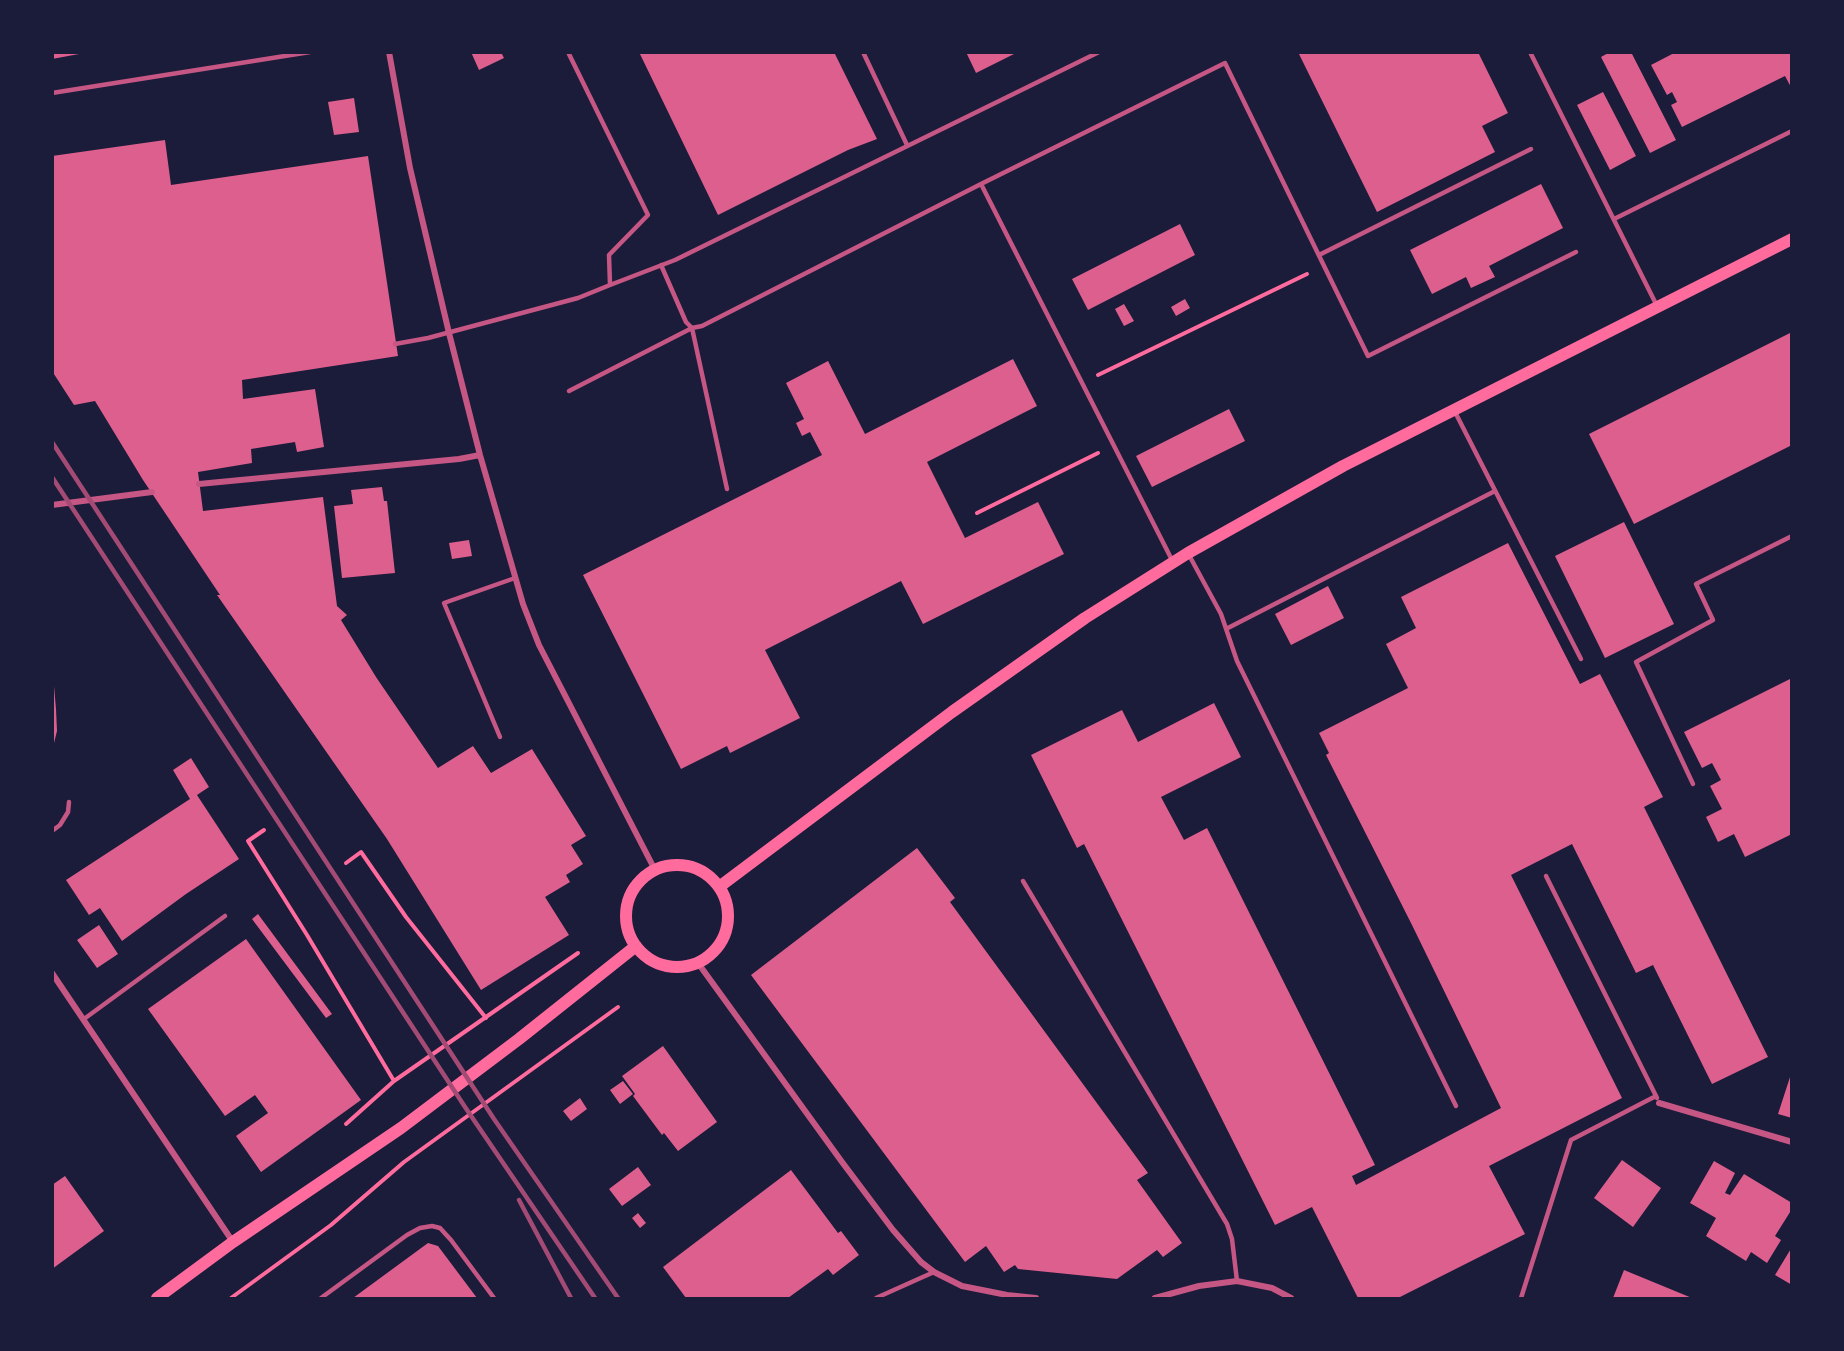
<!DOCTYPE html>
<html>
<head>
<meta charset="utf-8">
<style>
	body { margin:0 }
	#map { position:relative; width:1844px; height:1351px; overflow:hidden; background:#1b1b3a; font-family:"Nunito Sans",sans-serif }
	canvas { display:block }
	.frame { position:absolute; inset:0; border:54px solid #1b1b3a; pointer-events:none }
</style>
</head>
<body>
<div id="map">
<canvas width="1844" height="1351"></canvas>
<div class="frame"></div>
</div>
<script>
const g = document.querySelector('canvas').getContext('2d');
g.lineJoin = 'round';
function paint(path, color) { g.fillStyle = color; g.fill(path, 'evenodd'); }
const poly = rows => new Path2D(rows.map(r => 'M' + r).join(''));
function trace(path, color, width, dash) { g.strokeStyle = color; g.lineWidth = width; g.lineCap = dash ? 'butt' : 'round'; g.setLineDash(dash || []); g.stroke(path); }
const building = poly([
	[52,52,78,52,79,54,52,59],
	[471,52,501,52,504,58,479,70],
	[639,52,834,52,877,139,848,150,718,215],
	[966,52,1018,52,976,73],
	[1298,52,1478,52,1508,113,1482,126,1495,152,1377,212],
	[1610,52,1631,52,1676,140,1650,153,1601,57],
	[1676,52,1792,52,1792,89,1785,76,1682,127,1671,105,1677,102,1672,92,1667,95,1651,65],
	[1603,92,1636,156,1610,170,1577,105],
	[354,98,359,132,334,135,328,102],
	[165,140,171,185,368,156,398,356,242,380,243,399,315,389,324,447,297,452,295,442,251,449,252,463,198,472,203,511,323,497,337,606,347,615,341,620,376,677,438,768,473,746,491,773,532,749,586,836,571,845,583,864,566,875,570,882,545,897,569,935,481,990,387,839,217,595,220,595,143,480,95,401,74,405,52,371,52,156],
	[1541,184,1563,228,1489,266,1495,277,1471,288,1466,277,1432,294,1410,250],
	[1180,224,1195,255,1088,310,1072,279],
	[1185,299,1190,308,1176,316,1171,307],
	[1124,304,1134,321,1124,326,1115,309],
	[1792,332,1792,445,1634,524,1589,434],
	[1013,359,1037,406,927,462,965,538,1038,502,1064,554,923,624,901,581,765,650,800,718,730,753,727,746,681,769,583,575,822,455,810,432,802,436,796,423,804,419,786,383,828,361,865,434],
	[1229,409,1245,441,1152,487,1136,456],
	[382,487,384,501,387,501,395,573,342,578,334,506,353,504,351,490],
	[1624,522,1674,624,1605,658,1555,556],
	[469,540,472,556,452,559,449,543],
	[1508,543,1580,684,1600,674,1663,797,1644,807,1768,1057,1712,1084,1653,965,1636,973,1572,844,1511,875,1622,1098,1489,1166,1525,1234,1398,1298,1358,1298,1312,1207,1275,1225,1084,844,1077,848,1031,755,1122,710,1138,742,1214,703,1241,757,1161,797,1184,840,1207,828,1375,1165,1352,1176,1356,1185,1501,1108,1412,925,1326,755,1329,753,1319,733,1408,688,1386,644,1416,628,1401,597],
	[1328,586,1344,618,1291,645,1275,614],
	[1792,678,1792,834,1745,857,1734,834,1718,842,1706,817,1722,809,1710,786,1721,780,1712,763,1702,768,1684,732],
	[52,686,54,686,56,709,57,731,53,747],
	[191,758,209,787,197,795,239,859,186,894,122,941,100,908,89,915,66,880,190,799,173,770],
	[917,848,955,898,950,902,1148,1173,1137,1180,1182,1243,1163,1257,1157,1250,1117,1279,1018,1269,1015,1265,1004,1272,986,1246,965,1262,751,975],
	[258,914,332,1014,326,1018,252,919],
	[99,925,118,954,97,968,77,940],
	[246,939,361,1100,261,1172,236,1136,268,1113,255,1095,225,1116,148,1009],
	[663,1046,717,1122,678,1151,664,1133,662,1135,633,1096,635,1094,622,1076],
	[1791,1074,1792,1075,1792,1118,1778,1114],
	[623,1081,633,1094,620,1104,610,1090],
	[580,1098,587,1109,571,1121,563,1111],
	[1622,1160,1661,1188,1633,1227,1594,1198],
	[1714,1161,1735,1173,1725,1193,1730,1195,1744,1174,1792,1203,1792,1209,1775,1236,1781,1240,1767,1263,1751,1252,1746,1261,1706,1236,1716,1218,1690,1203],
	[638,1167,651,1185,622,1206,609,1189],
	[791,1170,838,1233,841,1231,859,1255,833,1275,828,1269,788,1298,686,1298,663,1267],
	[65,1176,104,1231,52,1269,52,1185],
	[638,1213,646,1223,640,1228,632,1218],
	[428,1243,438,1246,477,1298,353,1298],
	[1792,1247,1792,1285,1775,1275],
	[1624,1270,1692,1298,1613,1298]
]);
const path = poly([
	[1098,375,1307,274],
	[977,513,1098,453],
	[264,830,248,841,307,935,394,1081],
	[346,863,361,852,406,917,486,1018],
	[346,1124,394,1081,578,953],
	[231,1298,331,1225,404,1162,618,1007]
]);
const service = poly([
	[863,52,907,145],
	[1530,52,1657,306],
	[52,93,310,52],
	[981,184,1173,562],
	[1614,219,1792,131],
	[1319,255,1531,149],
	[661,265,686,322,692,328,702,326,981,184,1225,63,1368,356,1576,252],
	[610,285,675,260,1099,52],
	[395,344,428,338,578,298,610,285,609,255,648,215,568,52],
	[569,391,692,328,727,489],
	[1454,410,1581,659],
	[1189,555,1221,614,1237,661,1456,1106],
	[1226,629,1495,491],
	[500,737,444,603,515,578],
	[1693,784,1636,662,1713,620,1696,584,1792,536],
	[52,831,60,825,68,812,69,802],
	[1546,876,1657,1098],
	[1023,881,1227,1224,1232,1239,1237,1281],
	[84,1019,225,916],
	[321,1298,407,1235,420,1228,432,1226,440,1228,451,1240,494,1298],
	[876,1298,934,1272],
	[1521,1298,1571,1140,1656,1096]
]);
const minor = poly([
	[389,52,410,168,449,333,480,455,523,604,539,645,655,870],
	[199,484,459,459,480,455],
	[52,505,152,492],
	[698,963,842,1162,893,1230,921,1262,934,1272,962,1286,1007,1295,1036,1298],
	[52,973,233,1242],
	[1659,1103,1792,1142],
	[1155,1298,1199,1286,1237,1281,1272,1288,1291,1298]
]);
const secondary = poly([
	'626 916a51 51 0 1 1 102 0a51 51 0 1 1-102 0Z',
	[719,887,952,712,1085,618,1188,553,1343,466,1792,239],
	[157,1298,233,1242,401,1128,519,1039,636,946]
]);
const rail = poly([
	[52,442,494,1119,618,1298],
	[52,477,465,1107,595,1298],
	[519,1200,571,1298]
]);
paint(building, '#dd5f8e');
trace(path, '#ff6b9d', 4);
trace(service, '#c65784', 4.5);
trace(minor, '#c65784', 6);
trace(secondary, '#ff6b9d', 12);
trace(rail, '#a44b75', 4.5);
</script>
</body>
</html>
